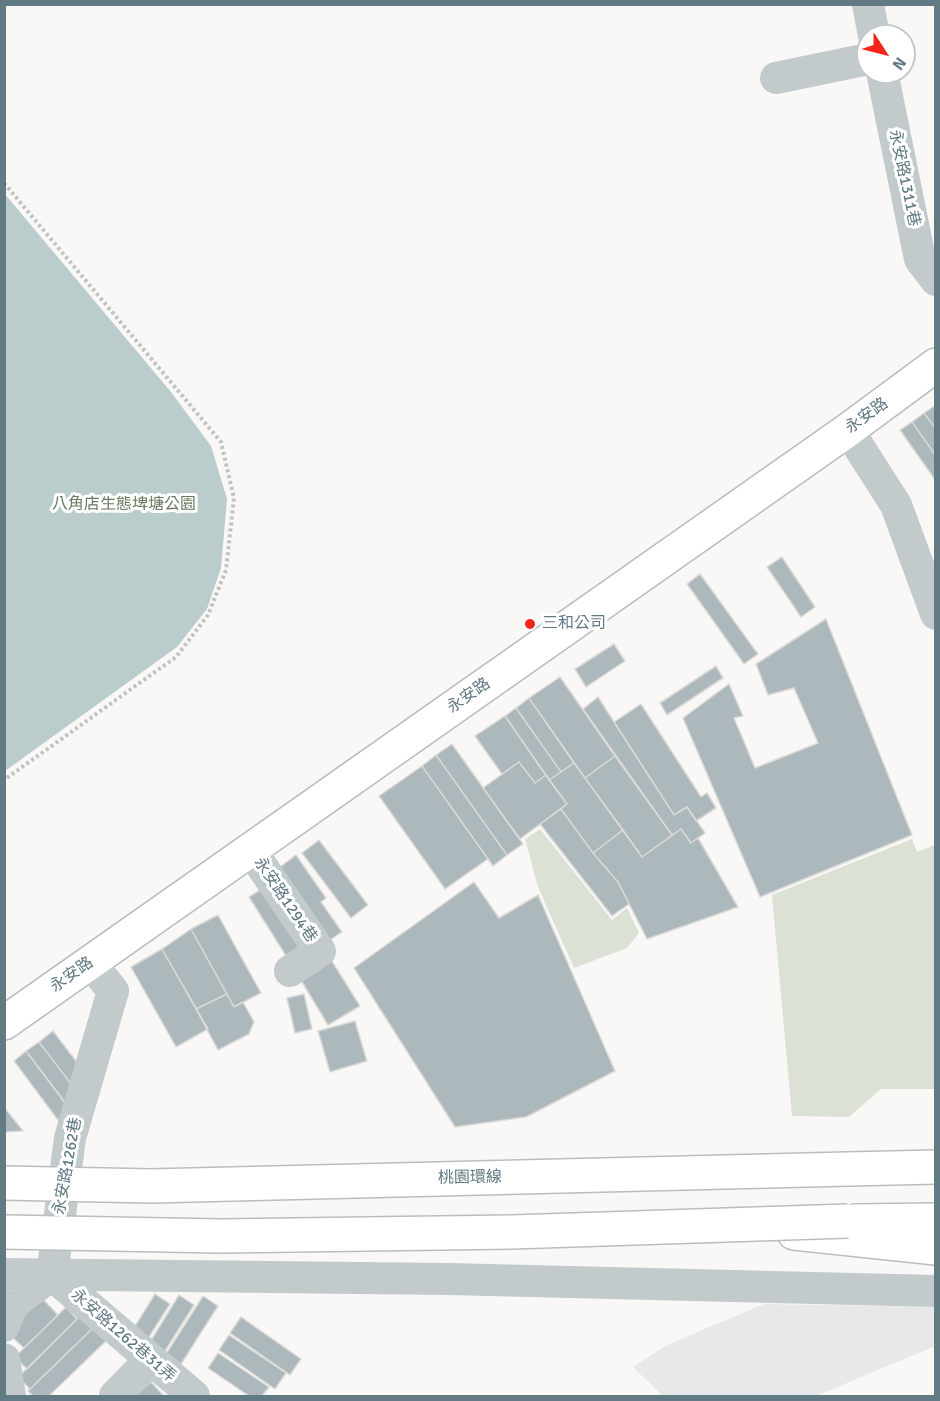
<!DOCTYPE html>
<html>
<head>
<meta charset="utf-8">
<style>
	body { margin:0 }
	#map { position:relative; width:940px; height:1401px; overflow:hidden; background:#f9f8f6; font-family:Signika,sans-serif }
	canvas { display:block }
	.frame { position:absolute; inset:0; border:6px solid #617a84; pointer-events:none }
	.north { position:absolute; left:856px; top:24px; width:60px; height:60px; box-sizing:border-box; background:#fff; border:2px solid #c0cace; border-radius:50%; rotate:126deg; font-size:16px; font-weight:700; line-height:24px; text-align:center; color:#617a84 }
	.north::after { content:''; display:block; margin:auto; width:21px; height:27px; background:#f4251b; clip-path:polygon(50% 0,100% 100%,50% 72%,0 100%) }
</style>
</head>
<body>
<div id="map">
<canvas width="940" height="1401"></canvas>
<div class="frame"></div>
<div class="north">N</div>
</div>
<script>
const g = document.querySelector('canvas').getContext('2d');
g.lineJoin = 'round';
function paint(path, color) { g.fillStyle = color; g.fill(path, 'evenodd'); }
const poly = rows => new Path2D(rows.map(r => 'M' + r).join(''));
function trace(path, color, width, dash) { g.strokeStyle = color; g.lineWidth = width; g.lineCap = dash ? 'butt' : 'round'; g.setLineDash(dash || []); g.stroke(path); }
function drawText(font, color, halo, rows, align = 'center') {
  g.font = font + ' Signika,"Noto Sans TC",sans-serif'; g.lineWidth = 6; g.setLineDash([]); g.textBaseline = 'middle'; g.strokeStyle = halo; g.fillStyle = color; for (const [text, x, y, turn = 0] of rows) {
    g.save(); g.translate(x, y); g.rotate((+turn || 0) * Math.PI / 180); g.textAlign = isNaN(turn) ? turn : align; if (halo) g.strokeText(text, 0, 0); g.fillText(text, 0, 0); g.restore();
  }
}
const built = poly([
	[764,1304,935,1307,935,1346,816,1396,663,1396,633,1367,667,1345]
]);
const green = poly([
	[540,829,612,920,627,908,639,933,627,948,574,968,538,887,525,839],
	[912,839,917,852,935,845,935,1089,881,1089,849,1117,792,1116,772,895]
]);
const water = poly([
	[4,193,171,392,211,446,227,499,221,568,207,609,177,647,5,771]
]);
const building = poly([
	[936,405,936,429,924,413,936,405],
	[924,413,936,429,936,456,912,422,924,413],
	[912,422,936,456,936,481,900,430,912,422],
	[782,557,815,607,801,617,767,567,782,557],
	[700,574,758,654,744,664,687,584,700,574],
	[826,619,912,835,760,897,683,718,729,684,743,716,734,718,755,768,818,743,794,688,768,695,756,664,826,619],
	[614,644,625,661,586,687,575,669,614,644],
	[716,666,723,678,667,715,660,703,716,666],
	[560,677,615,756,585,778,529,698,560,677],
	[598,697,674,815,687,807,705,833,691,843,681,829,672,835,583,709,598,697],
	[529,698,574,763,561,772,516,708,529,698],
	[641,704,701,797,707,793,716,808,696,821,687,807,674,815,614,722,641,704],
	[516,708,561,772,549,780,505,716,516,708],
	[505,716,546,775,535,783,519,762,502,774,475,736,505,716],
	[452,744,523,844,507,855,436,755,452,744],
	[436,755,507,855,493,866,422,766,436,755],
	[615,756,672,835,642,857,585,778,615,756],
	[519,762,535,783,546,775,567,804,520,839,483,788,519,762],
	[574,763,623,830,593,853,561,809,567,804,549,780,574,763],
	[422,766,488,859,445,889,379,796,422,766],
	[561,809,593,853,618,882,629,904,612,916,540,824,561,809],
	[681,829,691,843,698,838,738,907,647,939,618,882,593,853,623,830,642,857,681,829],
	[319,840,368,905,351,918,302,853,319,840],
	[296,855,326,898,321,902,342,932,330,940,280,867,296,855],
	[474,882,499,918,538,895,615,1071,526,1117,455,1127,354,968,474,882],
	[263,888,302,949,288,959,249,897,263,888],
	[218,915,261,993,234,1007,191,929,218,915],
	[191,929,227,994,196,1009,162,949,191,929],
	[162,949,208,1029,176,1047,131,967,162,949],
	[330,958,360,1006,328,1025,299,977,330,958],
	[227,994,234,1007,243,1002,254,1022,249,1034,218,1050,196,1009,227,994],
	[304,994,312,1029,295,1033,287,998,304,994],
	[355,1021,367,1061,330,1072,318,1031,355,1021],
	[53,1031,85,1073,78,1093,39,1042,53,1031],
	[39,1042,78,1093,65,1103,26,1051,39,1042],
	[26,1051,71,1110,58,1120,14,1061,26,1051],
	[4,1107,23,1131,4,1132,4,1107],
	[38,1294,58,1315,24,1348,10,1335,38,1294],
	[155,1294,170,1304,147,1340,132,1331,155,1294],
	[179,1295,194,1305,165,1351,150,1342,179,1295],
	[203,1296,218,1306,181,1364,166,1354,203,1296],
	[66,1307,77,1319,27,1369,15,1357,66,1307],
	[82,1314,94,1327,30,1389,18,1377,82,1314],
	[241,1317,301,1359,290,1375,230,1333,241,1317],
	[94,1327,107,1340,49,1396,33,1396,28,1391,94,1327],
	[229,1335,286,1373,275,1389,219,1350,229,1335],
	[218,1353,269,1387,262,1396,249,1396,208,1368,218,1353],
	[151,1382,164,1396,135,1396,151,1382]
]);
const path = poly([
	[4,183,221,442,234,498,226,570,208,615,176,657,4,780]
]);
const minor = poly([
	[868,4,874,36],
	[882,72,920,259,936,280],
	[776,78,868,59],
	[848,430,896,505,936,614],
	[250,849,320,951,290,971],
	[4,1274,448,1279,936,1291],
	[52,1275,194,1396],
	[4,1326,13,1304,52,1275,70,1138,113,991,90,962],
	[4,1359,10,1396],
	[115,1396,150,1360]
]);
const major = poly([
	[4,1023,848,430,936,365]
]);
const highway = poly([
	[848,1169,936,1167],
	[856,1221,936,1220],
	[794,1233,936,1248]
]);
const highwayBridge = poly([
	[4,1183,151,1186,848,1169],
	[4,1232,221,1236,512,1232,848,1221]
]);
const markers = [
	[530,624,6,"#f4251b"]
];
const streetNames = [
	["永安路1311巷",904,178,78],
	["永安路",867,416,-36],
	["永安路",469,696,-35],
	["永安路1294巷",285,900,56],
	["永安路",72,975,-35],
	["永安路1262巷",68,1166,-80],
	["桃園環線",470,1178,-1],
	["永安路1262巷31弄",123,1336,41]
];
const parkNames = [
	["八角店生態埤塘公園",124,505]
];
const poiNames = [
	["三和公司",542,624]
];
paint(built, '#e7e8e7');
paint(green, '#dce1d6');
paint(water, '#bbcccd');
paint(building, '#acb8bc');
trace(building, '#dbdad8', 1.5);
trace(major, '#b6bdc0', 36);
trace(highway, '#b8bec0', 36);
trace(path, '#bfc3c4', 4, [3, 3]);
trace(minor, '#c3cacc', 32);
trace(major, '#fff', 33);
trace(highway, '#fff', 33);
trace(highwayBridge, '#b8bec0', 36, []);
trace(highwayBridge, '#fff', 33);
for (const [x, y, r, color] of markers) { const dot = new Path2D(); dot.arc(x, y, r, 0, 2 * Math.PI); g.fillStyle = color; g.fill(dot); trace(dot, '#fff', 2); }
drawText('16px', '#617a84', '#fff', streetNames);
drawText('16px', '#6a7a60', '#fff', parkNames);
drawText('16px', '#617a84', '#fff', poiNames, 'left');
</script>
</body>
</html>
